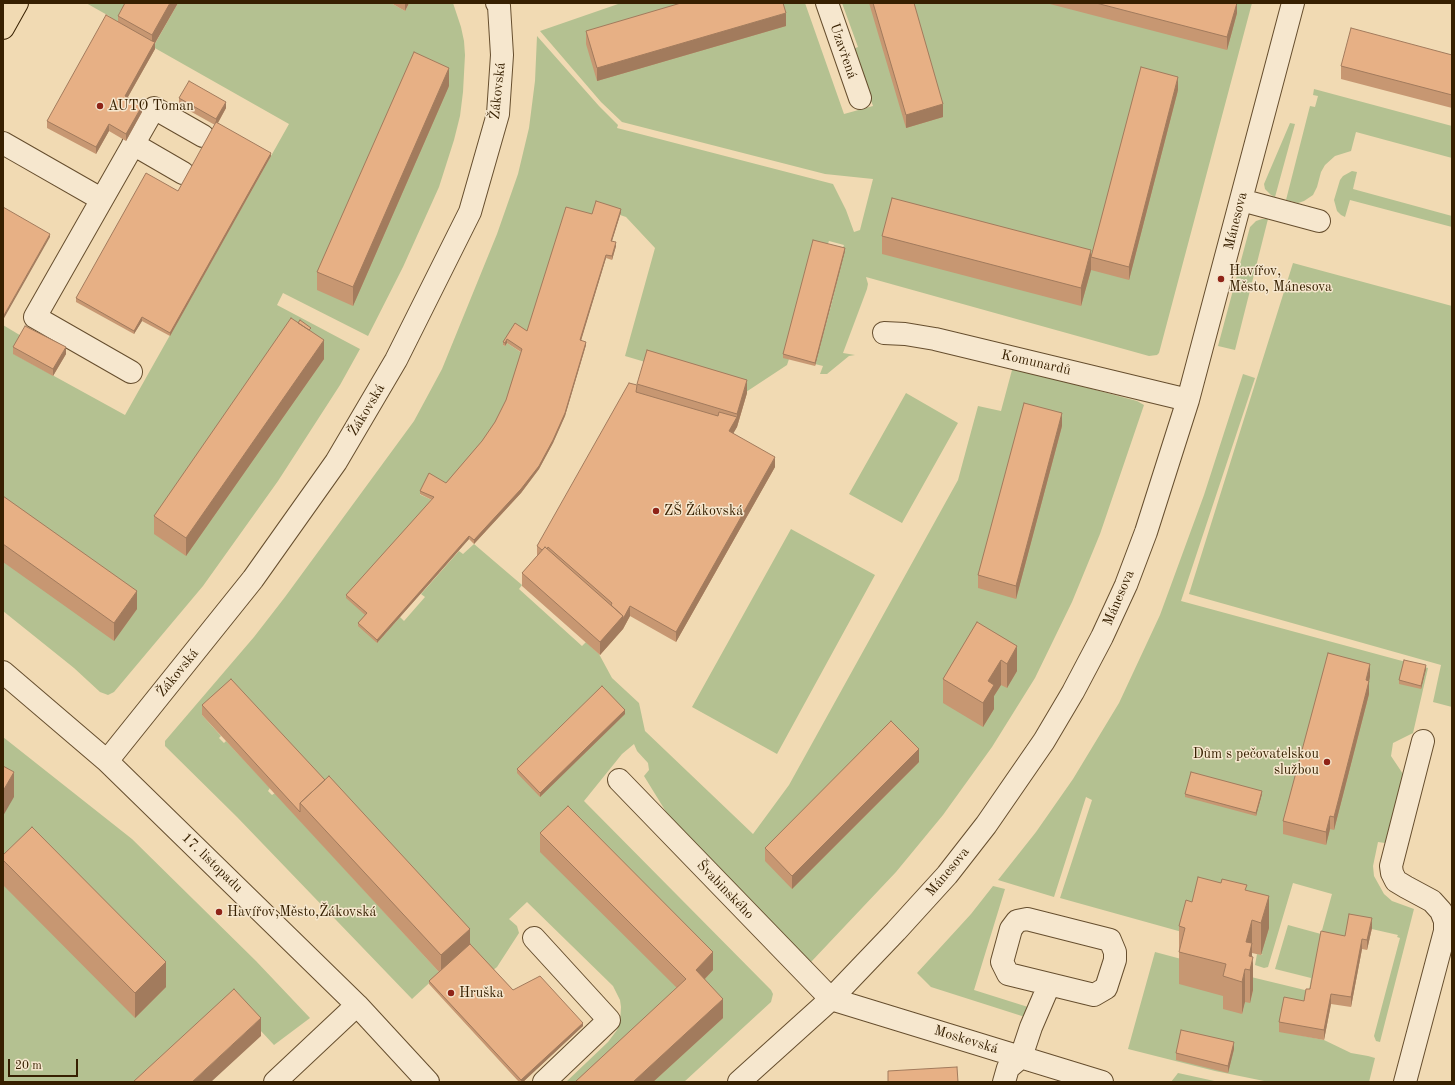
<!DOCTYPE html>
<html>
<head>
<meta charset="utf-8">
<style>
	body { margin:0 }
	#map { position:relative; width:1455px; height:1085px; overflow:hidden; background:#f1dab3; font-family:"Old Standard TT",serif }
	canvas { display:block }
	.frame { position:absolute; inset:0; border:4px solid #372001; pointer-events:none }
	.scale { position:absolute; left:8px; top:1059px; width:70px; height:18px; box-sizing:border-box; border:2px solid #372001; border-top:0; padding-left:5px; font-size:12px; line-height:14px; white-space:nowrap; color:#372001; -webkit-text-stroke:3px #f6e7ce; paint-order:stroke }
</style>
</head>
<body>
<div id="map">
<canvas width="1455" height="1085"></canvas>
<div class="frame"></div>
<div class="scale">20 m</div>
</div>
<script>
const g = document.querySelector('canvas').getContext('2d');
g.lineJoin = 'round';
function paint(path, color) { g.fillStyle = color; g.fill(path, 'evenodd'); }
const poly = rows => new Path2D(rows.map(r => 'M' + r).join(''));
function trace(path, color, width, dash) { g.strokeStyle = color; g.lineWidth = width; g.lineCap = dash ? 'butt' : 'round'; g.setLineDash(dash || []); g.stroke(path); }
function drawText(font, color, halo, rows, align = 'center') {
  g.font = font + ' "Old Standard TT",serif'; g.lineWidth = 3; g.setLineDash([]); g.textBaseline = 'middle'; g.strokeStyle = halo; g.fillStyle = color; for (const [text, x, y, turn = 0] of rows) {
    g.save(); g.translate(x, y); g.rotate((+turn || 0) * Math.PI / 180); g.textAlign = isNaN(turn) ? turn : align; if (halo) g.strokeText(text, 0, 0); g.fillText(text, 0, 0); g.restore();
  }
}
const green = poly([
	[86,3,132,3,118,28,109,16],
	[178,3,391,3,405,11,409,3,453,3,461,27,464,41,465,55,463,92,460,116,454,140,439,187,403,267,368,336,283,293,277,305,360,349,340,385,278,481,203,586,114,692,108,695,100,692,74,668,3,611,3,325,23,337,14,354,125,415,289,124,153,47],
	[621,3,805,3,844,114,873,106,853,49,858,47,842,3,1252,3,1159,353,1157,355,1149,356,866,277,868,284,867,289,843,353,855,355,849,356,827,374,820,374,823,366,815,364,832,302,844,251,842,250,844,245,829,241,827,246,813,242,783,357,789,359,787,365,746,392,625,356,655,248,626,217,620,215,620,212,592,218,527,334,516,327,503,345,505,346,507,343,522,353,506,403,495,425,446,487,430,474,420,495,421,495,434,501,347,598,367,616,377,643,400,617,404,621,425,597,421,594,459,551,463,554,474,544,522,585,519,589,582,646,586,642,599,654,612,678,639,703,645,731,753,834,789,785,958,480,978,406,1001,411,1012,370,1010,367,1137,401,1144,405,1100,534,1072,602,1035,678,992,747,943,815,896,872,811,962,676,828,644,776,649,770,648,763,637,751,634,744,622,754,584,801,771,990,773,994,771,1002,684,1082,566,1082,608,1042,617,1030,620,1023,621,1007,620,1000,613,986,527,902,509,919,517,926,519,933,497,967,492,971,230,688,202,715,221,736,219,738,224,743,226,741,270,788,268,791,272,795,275,793,440,973,412,999,237,817,165,746,165,741,254,637,285,597,414,421,442,369,497,234,518,174,529,128,535,81,537,36,599,106,618,125,617,128,833,184,846,210,854,232,860,230,873,179,825,174,622,122,601,102,540,31],
	[1314,89,1452,126,1452,158,1356,132,1351,151,1335,156,1325,165,1321,172,1317,187,1313,195,1304,201,1298,203,1286,200,1310,106,1315,107,1318,96,1313,95],
	[1290,123,1295,124,1275,197,1271,195,1265,189,1264,184],
	[1352,171,1357,172,1353,189,1452,216,1452,227,1350,200,1345,217,1341,215,1337,211,1334,200,1340,180,1343,176],
	[1262,219,1268,219,1235,350,1218,346,1250,227,1256,221],
	[1293,263,1452,306,1452,707,1433,702,1441,665,1189,594],
	[1243,374,1255,378,1181,601,1428,668,1413,733,1393,743,1391,756,1403,774,1385,843,1378,842,1373,866,1374,876,1384,894,1392,901,1414,909,1380,1042,1376,1041,1374,1036,1400,938,1397,937,1398,935,1350,924,1345,946,1310,1000,1279,1031,1324,1040,1351,1053,1368,1056,1375,1058,1369,1082,1269,1082,1215,1071,1128,1049,1155,952,1185,960,1226,997,1242,1014,1245,1002,1250,1002,1253,990,1251,977,1309,991,1311,978,1275,969,1288,925,1321,934,1332,894,1293,883,1268,967,1264,968,1255,965,1257,954,1263,955,1261,954,1060,898,1092,800,1086,797,1054,897,998,880,1036,832,1073,779,1119,703,1160,615,1204,495],
	[906,393,958,423,902,523,849,494],
	[791,529,875,575,777,754,692,707],
	[3,737,132,839,256,961,310,1018,274,1045,232,1000,146,1082,3,1082],
	[993,886,1005,889,974,990,1028,1007,1025,1017,931,987,917,973,971,914],
	[1178,1073,1219,1082,1171,1082]
]);
const minor = poly([
	[827,3,860,98],
	[3,143,101,199],
	[133,144,183,173],
	[1241,200,1319,221],
	[884,333,905,334,935,339,1188,400],
	[131,372,35,317,154,108,203,136],
	[3,672,107,761,357,1005,428,1082],
	[107,761,253,579,336,462,396,360,470,212,498,114,502,55,499,6,497,3],
	[619,780,831,999,1102,1082],
	[1027,919,1110,940,1115,952,1115,960,1106,988,1094,995,1008,974,1002,962,1011,929,1017,921,1027,919],
	[534,938,609,1020,544,1082],
	[275,1082,357,1005],
	[739,1082,831,999,896,931,947,875,986,825,1044,741,1073,692,1102,637,1126,585,1146,532,1188,400,1293,3],
	[1004,1082,1008,1068,1021,1057,1031,1027,1049,985],
	[1405,1082,1445,931,1445,921,1441,911,1432,901,1406,887,1396,881,1392,873,1391,866,1423,741]
]);
const major = poly([
	[3,28,17,3]
]);
const wall = poly([
	[178,3,155,43,155,49,128,97,142,112,126,141,109,131,96,154,47,128,47,121,118,21,118,16],
	[391,3,409,3,405,11],
	[869,3,914,3,943,117,906,128],
	[1046,3,1237,3,1237,13,1227,50],
	[786,26,597,81,586,44,586,31],
	[1452,55,1452,108,1341,79,1341,66],
	[449,86,353,306,317,290,317,272],
	[1178,90,1129,280,1091,270,1081,306,882,254,882,236,1091,255],
	[179,98,226,108,218,123,271,156,170,336,142,321,134,334,76,302,76,298,178,191,215,125,179,105],
	[621,212,612,241,616,246,612,260,606,258,581,340,586,345,565,416,553,443,539,469,521,493,474,544,469,539,377,643,358,626,358,623,365,615,346,598,346,595,432,500,420,494,420,491,446,483,482,441,495,422,506,400,521,352,507,343,505,346,503,345,503,342,515,323,527,331],
	[845,251,815,366,783,358,783,354],
	[311,331,324,359,186,556,154,534,154,516],
	[13,347,66,354,53,376,13,354],
	[637,384,747,393,737,427,733,433,775,467,676,642,630,616,623,629,600,655,522,586,522,573,537,556,537,546,637,385],
	[1062,426,1016,599,978,588,978,575],
	[3,496,137,609,114,641,3,562],
	[977,622,1017,671,1007,688,1001,685,994,696,994,709,983,727,943,703,943,679],
	[1426,669,1421,689,1399,684,1399,680],
	[1370,677,1369,681,1369,694,1334,830,1330,829,1326,845,1283,834,1283,821],
	[202,705,470,944,513,990,583,1026,523,1082,519,1082,429,984,429,981,439,972,202,715],
	[625,714,540,797,517,773,517,769],
	[919,762,792,889,765,861,765,848],
	[1185,794,1262,794,1256,816,1185,797],
	[540,833,713,970,705,979,723,1018,653,1082,575,1082,677,988,540,852],
	[3,855,166,987,135,1018,3,885],
	[1247,890,1269,928,1261,955,1252,953,1253,990,1250,1003,1245,1002,1242,1014,1223,1009,1223,996,1179,984,1179,926,1192,902],
	[1372,928,1367,950,1362,949,1351,1007,1331,1004,1324,1040,1279,1032,1279,1022,1304,1001,1310,989],
	[1234,1049,1228,1073,1176,1060,1176,1053]
]);
const shadedWall = poly([
	[170,3,178,3,155,43,155,49,125,102,125,96,152,47,152,35],
	[405,3,409,3,405,11],
	[1237,3,1237,13,1227,50,1227,37],
	[786,13,786,26,597,81,597,68],
	[449,68,449,86,353,306,353,287],
	[1178,77,1178,90,1129,280,1129,267],
	[226,102,226,108,216,126,216,119],
	[943,104,943,117,906,128,906,115],
	[142,106,142,112,126,141,126,134],
	[109,124,109,131,96,154,96,147],
	[271,153,271,156,170,336,170,333],
	[621,209,621,212,611,244,611,241],
	[50,234,50,237,3,320,3,317],
	[616,242,616,246,612,260,612,256],
	[845,248,845,251,815,366,815,363],
	[1091,250,1091,270,1081,306,1081,288],
	[606,255,606,258,580,344,580,340],
	[142,317,142,321,134,334,134,331],
	[507,339,507,343,505,346,505,343],
	[324,340,324,359,186,556,186,538],
	[586,342,586,345,565,416,553,443,539,469,521,493,474,544,474,540],
	[66,347,66,354,53,376,53,369],
	[747,380,747,393,737,427,729,441,729,431,737,417,737,414],
	[1062,413,1062,426,1016,599,1016,586],
	[775,457,775,467,676,642,676,632],
	[469,536,469,539,377,643,377,640],
	[137,591,137,609,114,641,114,623],
	[630,606,630,616,623,629,600,655,600,642],
	[1017,646,1017,671,1007,688,1007,664],
	[1001,660,1001,685,994,696,994,709,983,727,983,703,988,681],
	[1370,664,1370,677,1366,693,1366,680],
	[1426,665,1426,669,1421,689,1421,686],
	[1369,681,1369,694,1334,830,1334,817],
	[625,710,625,714,540,797,540,793],
	[919,749,919,762,792,889,792,876],
	[14,772,14,797,3,816,3,791],
	[1262,791,1262,794,1256,816,1256,813],
	[1330,816,1330,829,1326,845,1326,832],
	[1269,896,1269,928,1261,955,1261,923],
	[1372,918,1372,928,1367,950,1367,940],
	[1252,920,1252,963,1253,957,1253,990,1250,1003,1250,970,1246,942],
	[470,929,470,947,441,974,441,955],
	[1362,939,1362,949,1351,1007,1351,997],
	[713,952,713,970,696,988,696,970],
	[166,962,166,987,135,1018,135,993],
	[1245,969,1245,1002,1242,1014,1242,982],
	[1331,994,1331,1004,1324,1040,1324,1030],
	[723,999,723,1018,653,1082,633,1082],
	[261,1018,261,1036,211,1082,192,1082],
	[583,1023,583,1026,523,1082,521,1082,521,1080],
	[1234,1042,1234,1049,1228,1073,1228,1066]
]);
const building = poly([
	[125,3,170,3,152,35,118,16,125,3],
	[681,3,783,3,786,13,597,68,586,31,681,3],
	[873,3,914,3,943,104,906,115,873,3],
	[1096,3,1237,3,1227,37,1096,3],
	[106,15,152,41,155,42,125,96,142,106,126,134,109,124,96,147,47,121,106,15],
	[1351,28,1452,55,1452,95,1341,66,1351,28],
	[414,52,449,68,353,287,317,272,414,52],
	[1141,67,1178,77,1129,267,1091,257,1141,67],
	[189,81,226,102,216,119,179,98,189,81],
	[216,122,271,153,170,333,142,317,134,331,76,298,146,173,178,191,216,122],
	[892,198,1091,250,1081,288,882,236,892,198],
	[596,201,621,209,611,241,616,242,612,256,606,255,580,340,586,342,565,413,553,440,539,466,521,489,474,540,469,536,377,640,358,623,367,613,346,595,434,497,420,491,429,473,446,483,482,441,495,422,506,400,522,349,507,339,505,343,503,342,515,323,527,331,566,207,592,214,596,201],
	[3,207,50,234,3,317,3,207],
	[813,240,845,248,815,363,783,354,813,240],
	[291,318,324,340,186,538,154,516,291,318],
	[300,320,311,328,309,330,298,323,300,320],
	[25,326,66,347,53,369,13,347,25,326],
	[647,350,747,380,737,414,637,384,647,350],
	[629,383,637,385,636,392,718,416,719,412,737,417,729,431,775,457,676,632,630,606,623,619,623,616,611,605,612,603,548,547,547,549,545,547,542,550,537,546,629,383],
	[1024,403,1062,413,1016,586,978,575,1024,403],
	[3,496,137,591,114,623,3,544,3,496],
	[545,547,623,616,600,642,522,573,545,547],
	[977,622,1017,646,1007,664,1001,660,988,681,994,685,983,703,943,679,977,622],
	[1328,653,1370,664,1366,680,1369,681,1334,817,1330,816,1326,832,1283,821,1328,653],
	[1404,660,1426,665,1421,686,1399,680,1404,660],
	[231,679,325,780,300,803,300,812,202,705,231,679],
	[602,686,625,710,540,793,517,769,602,686],
	[891,721,919,749,792,876,765,848,891,721],
	[3,766,14,772,3,791,3,766],
	[1191,772,1262,791,1256,813,1185,794,1191,772],
	[329,776,470,929,441,955,300,803,329,776],
	[568,806,713,952,696,970,723,999,633,1082,575,1082,686,979,540,833,568,806],
	[32,827,166,962,135,993,3,860,3,855,32,827],
	[1198,877,1221,883,1222,879,1247,885,1245,890,1269,896,1261,923,1252,920,1246,942,1252,943,1249,956,1253,957,1250,970,1245,969,1242,982,1223,976,1226,964,1179,952,1185,928,1179,926,1186,900,1192,902,1198,877],
	[1349,914,1372,918,1367,940,1362,939,1351,997,1331,994,1324,1030,1279,1022,1284,997,1304,1001,1306,989,1310,989,1321,931,1345,936,1349,914],
	[470,944,513,990,540,976,583,1023,521,1080,429,981,470,944],
	[234,989,261,1018,192,1082,133,1082,234,989],
	[1181,1030,1234,1042,1228,1066,1176,1053,1181,1030],
	[957,1067,958,1082,888,1082,888,1071,957,1067]
]);
const markers = [
	[100,106,4,"#8f2418"],
	[1221,279,4,"#8f2418"],
	[656,511,4,"#8f2418"],
	[1327,762,4,"#8f2418"],
	[219,912,4,"#8f2418"],
	[451,993,4,"#8f2418"]
];
const streetNames = [
	["Uzavřená",843,51,71],
	["Žákovská",498,91,-84],
	["Mánesova",1236,221,-76],
	["Komunardů",1036,363,13],
	["Žákovská",367,410,-59],
	["Mánesova",1119,598,-67],
	["Žákovská",178,673,-51],
	["17. listopadu",212,863,44],
	["Mánesova",948,872,-50],
	["Švabinského",725,890,46],
	["Moskevská",966,1040,17]
];
const poiNames = [
	["AUTO Toman",108,106],
	["Havířov,",1229,271],
	["Město, Mánesova",1229,287],
	["ZŠ Žákovská",664,511],
	["Dům s pečovatelskou",1319,754,"right"],
	["službou",1319,770,"right"],
	["Havířov,Město,Žákovská",227,912],
	["Hruška",459,993]
];
paint(green, '#b4c191');
trace(minor, '#664e2e', 24);
trace(major, '#372001', 24);
trace(minor, '#f6e7ce', 22);
trace(major, '#f1dab3', 22);
paint(wall, '#c79772');
paint(shadedWall, '#a27b5d');
paint(building, '#e7b085');
trace(building, '#a27b5d', 1);
for (const [x, y, r, color] of markers) { const dot = new Path2D(); dot.arc(x, y, r, 0, 2 * Math.PI); g.fillStyle = color; g.fill(dot); trace(dot, '#f6e7ce', 1.5); }
drawText('14px', '#372001', '#f6e7ce', streetNames);
drawText('14px', '#372001', '#f6e7ce', poiNames, 'left');
</script>
</body>
</html>
